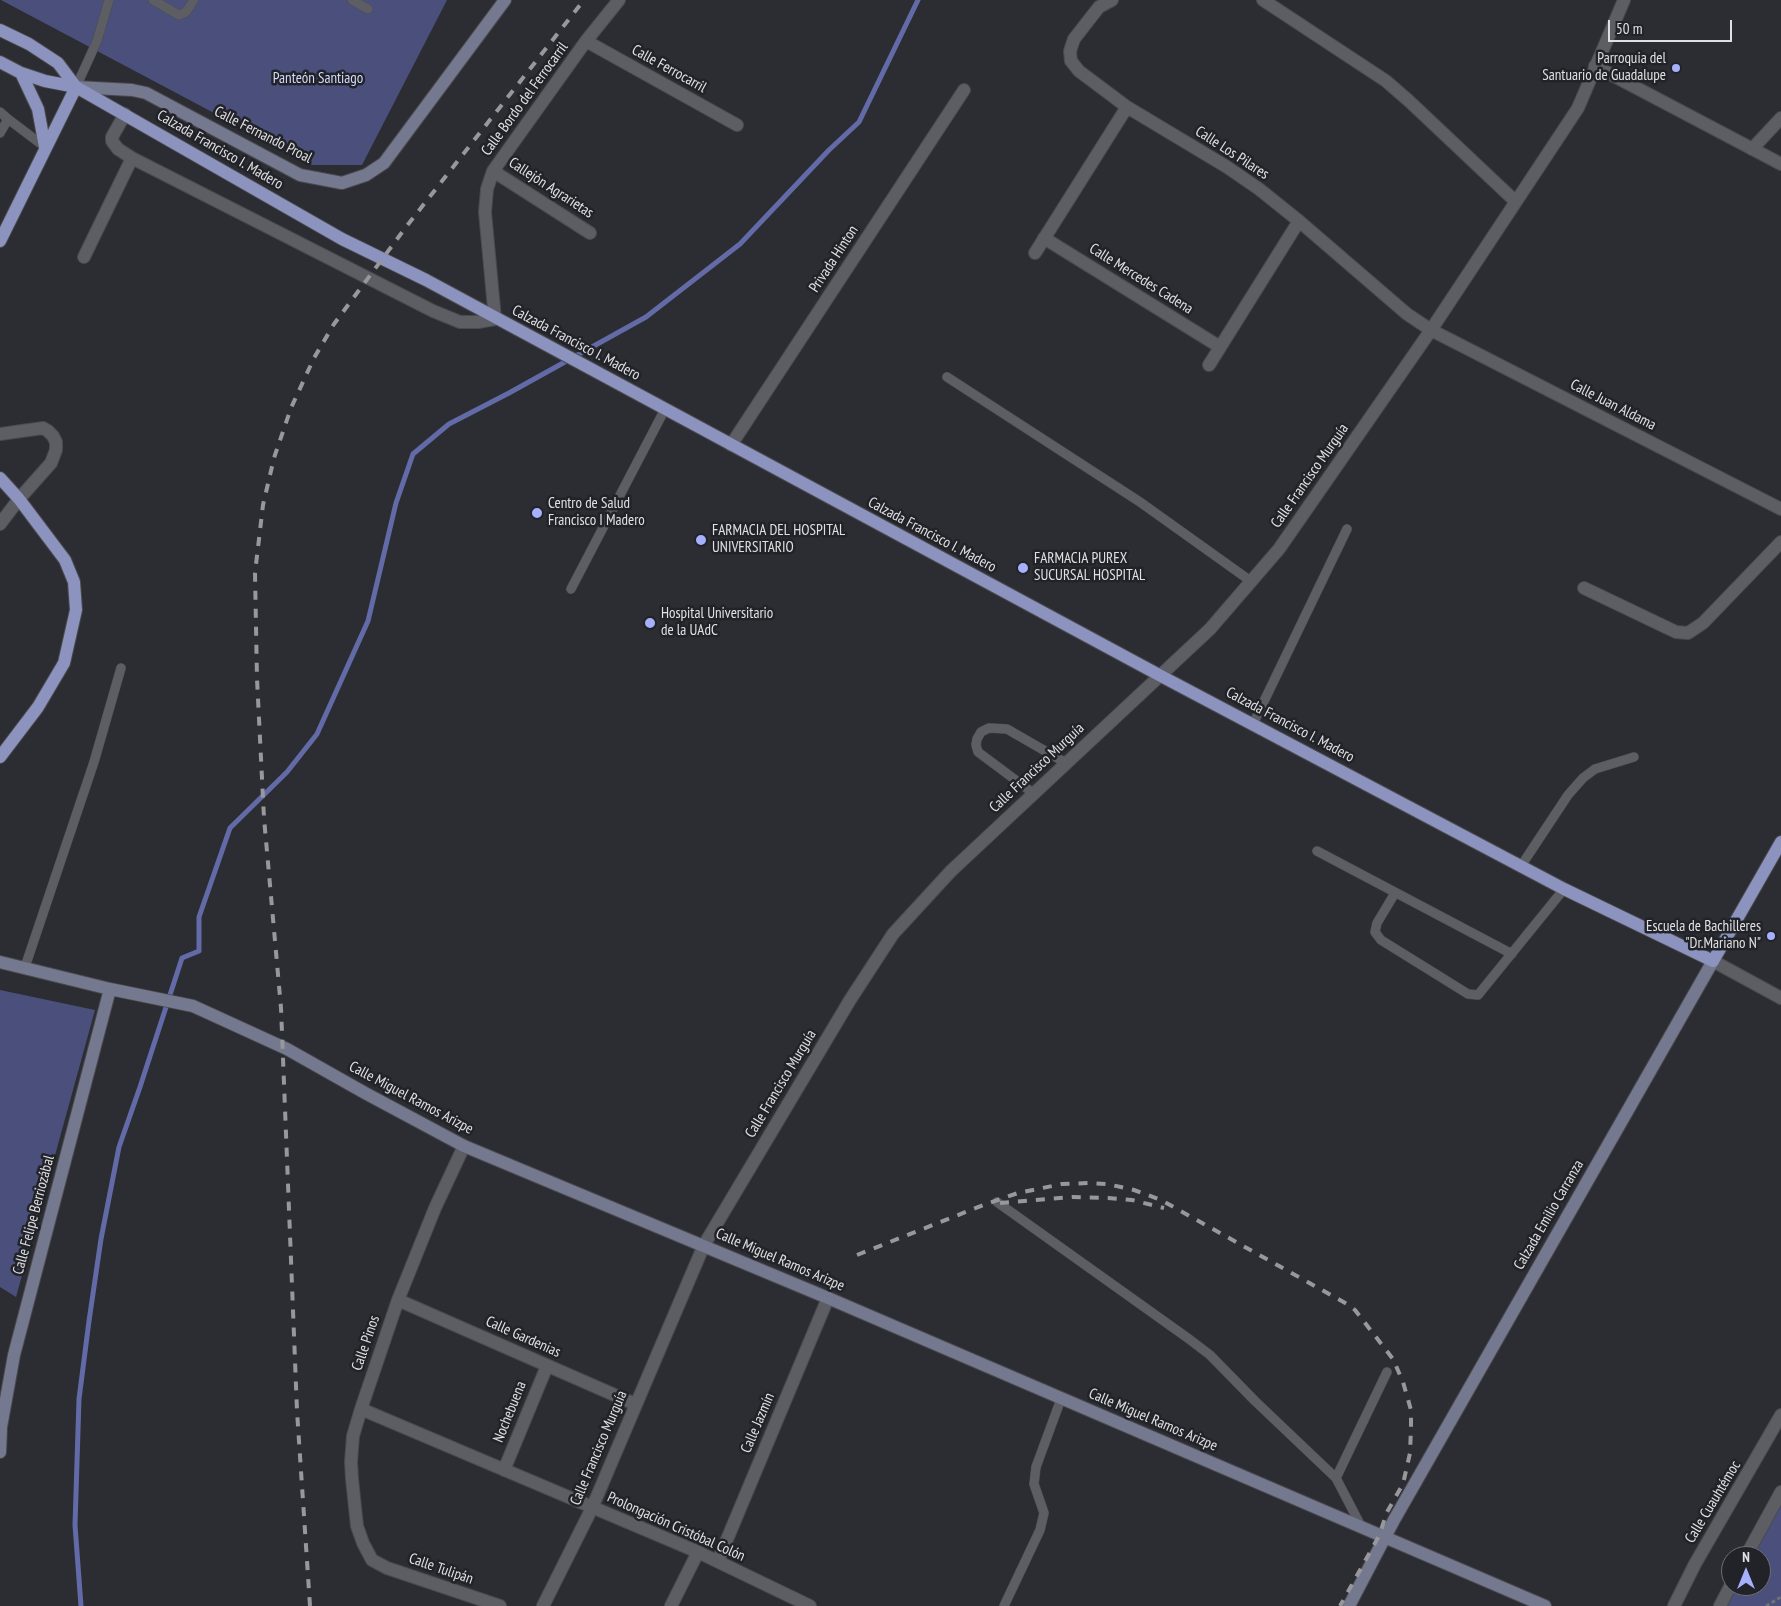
<!DOCTYPE html>
<html>
<head>
<meta charset="utf-8">
<style>
	body { margin:0 }
	#map { position:relative; width:1781px; height:1606px; overflow:hidden; background:#2c2d32; font-family:"PT Sans Narrow",sans-serif }
	canvas { display:block }
	.north { position:absolute; left:1721px; top:1546px; width:50px; height:50px; box-sizing:border-box; background:#222328; border:1px solid #6e6f73; border-radius:50%; rotate:0deg; font-size:14px; font-weight:700; line-height:20px; text-align:center; color:#e0e0e3 }
	.north::after { content:''; display:block; margin:auto; width:18px; height:22px; background:#a5b1fc; clip-path:polygon(50% 0,100% 100%,50% 72%,0 100%) }
	.scale { position:absolute; left:1608px; top:20px; width:124px; height:22px; box-sizing:border-box; border:2px solid #e0e0e3; border-top:0; padding-left:6px; font-size:15px; line-height:18px; white-space:nowrap; color:#e0e0e3; -webkit-text-stroke:4px #222328; paint-order:stroke }
</style>
</head>
<body>
<div id="map">
<canvas width="1781" height="1606"></canvas>
<div class="north">N</div>
<div class="scale">50 m</div>
</div>
<script>
const g = document.querySelector('canvas').getContext('2d');
g.lineJoin = 'round';
function paint(path, color) { g.fillStyle = color; g.fill(path, 'evenodd'); }
const poly = rows => new Path2D(rows.map(r => 'M' + r).join(''));
function trace(path, color, width, dash) { g.strokeStyle = color; g.lineWidth = width; g.lineCap = dash ? 'butt' : 'round'; g.setLineDash(dash || []); g.stroke(path); }
function drawText(font, color, halo, rows, align = 'center') {
  g.font = font + ' "PT Sans Narrow",sans-serif'; g.lineWidth = 5; g.setLineDash([]); g.textBaseline = 'middle'; g.strokeStyle = halo; g.fillStyle = color; for (const [text, x, y, turn = 0] of rows) {
    g.save(); g.translate(x, y); g.rotate((+turn || 0) * Math.PI / 180); g.textAlign = isNaN(turn) ? turn : align; if (halo) g.strokeText(text, 0, 0); g.fillText(text, 0, 0); g.restore();
  }
}
const green = poly([
	[1,0,447,0,362,165,312,165],
	[0,990,95,1010,16,1297,0,1287],
	[1781,1496,1781,1606,1724,1606,1734,1586,1761,1586,1761,1556,1750,1556]
]);
const stream = poly([
	[81,1606,75,1525,79,1399,89,1321,101,1239,119,1147,140,1087,182,958,199,951,199,917,230,828,287,772,317,734,368,621,396,503,413,454,449,424,509,393,646,317,740,244,829,150,859,122,918,0]
]);
const path = poly([
	[1766,1606,1781,1597]
]);
const lane = poly([
	[153,0,179,15,186,12,194,0],
	[352,0,368,9],
	[76,87,97,41,109,0],
	[0,112,8,119,0,133],
	[8,119,45,147],
	[947,377,1140,502,1252,582],
	[571,589,665,409],
	[1253,724,1347,529],
	[1033,793,978,752,976,745,977,739,981,732,989,728,1007,729,1066,763],
	[1317,851,1512,954],
	[1521,866,1568,795,1583,778,1595,769,1634,757],
	[1395,893,1377,923,1375,932,1381,940,1468,994,1478,995,1564,889],
	[25,967,94,762,121,668],
	[997,1202,1189,1339,1210,1355,1255,1401,1336,1478,1362,1528],
	[1336,1478,1387,1372],
	[1004,1606,1040,1530,1044,1513,1034,1484,1036,1467,1061,1399]
]);
const street = poly([
	[1112,0,1099,7,1074,39,1070,51,1071,61,1079,71,1127,107,1227,167,1259,189,1299,221,1407,314,1431,330,1781,509],
	[1263,0,1386,81,1409,101,1515,201],
	[586,41,737,125],
	[1595,66,1781,164],
	[125,114,112,137,112,141,118,149,132,158,433,311,460,322,478,322,495,319,485,212,487,189,493,171,586,41,619,0],
	[1752,149,1781,118],
	[493,171,590,233],
	[1044,238,1220,347],
	[1035,253,1127,107],
	[84,257,132,158],
	[1209,365,1299,221],
	[0,434,43,428,48,431,53,436,56,442,56,450,51,463,19,499,0,524],
	[731,445,964,90],
	[1584,588,1676,632,1688,633,1703,623,1781,542],
	[1713,961,1781,998],
	[464,1146,435,1208,398,1300,361,1409,353,1436,351,1462,352,1479,357,1526,363,1543,372,1560,387,1568,500,1606],
	[398,1300,635,1404],
	[361,1409,698,1552,810,1606],
	[504,1470,547,1366],
	[1746,1556,1781,1492],
	[718,1561,828,1298],
	[543,1606,592,1508,704,1245,850,1000,893,934,951,871,1210,629,1279,549,1431,330,1578,108,1624,0],
	[671,1606,698,1552],
	[1674,1606,1695,1564,1781,1415],
	[1720,1606,1731,1585]
]);
const secondary = poly([
	[76,87,132,90,146,93,300,175,342,183,366,175,384,163,505,0],
	[0,962,110,989,193,1006,287,1049,365,1093,464,1146,828,1298,1545,1606],
	[0,1452,1,1427,14,1355,110,989],
	[1349,1606,1394,1520,1713,961]
]);
const primary = poly([
	[0,30,29,44,58,63,76,87],
	[0,62,21,73,45,81,76,87,342,239,426,280,1161,676,1564,889,1713,961,1781,842],
	[21,73,38,109,45,147],
	[0,241,76,87],
	[0,478,19,499,65,560,74,582,76,610,64,663,38,707,0,757]
]);
const rail = poly([
	[1000,1203,1072,1197,1108,1198,1132,1200,1164,1208],
	[857,1255,986,1204,1018,1193,1062,1184,1089,1183,1107,1184,1134,1190,1161,1200,1347,1304,1355,1310,1393,1359,1403,1382,1411,1410,1411,1428,1410,1453,1403,1484,1387,1512,1379,1536,1340,1606],
	[310,1606,297,1411,281,1008,264,818,257,679,255,573,263,505,274,458,291,408,314,358,334,324,406,227,584,0]
]);
const markers = [
	[1676,68,5,"#a5b1fc"],
	[537,513,6,"#a5b1fc"],
	[701,540,6,"#a5b1fc"],
	[1023,568,6,"#a5b1fc"],
	[650,623,6,"#a5b1fc"],
	[1771,936,5,"#a5b1fc"]
];
const poiNames = [
	["Parroquia del",1666,59,"right"],
	["Santuario de Guadalupe",1666,76,"right"],
	["Centro de Salud",548,504],
	["Francisco I Madero",548,521],
	["FARMACIA DEL HOSPITAL",712,531],
	["UNIVERSITARIO",712,548],
	["FARMACIA PUREX",1034,559],
	["SUCURSAL HOSPITAL",1034,576],
	["Hospital Universitario",661,614],
	["de la UAdC",661,631],
	["Escuela de Bachilleres",1761,927,"right"],
	["\"Dr.Mariano N\"",1761,944,"right"]
];
const streetNames = [
	["Calle Ferrocarril",669,69,29],
	["Calle Bordo del Ferrocarril",525,99,-54],
	["Calle Fernando Proal",263,135,27],
	["Calzada Francisco I. Madero",220,150,30],
	["Calle Los Pilares",1232,153,33],
	["Callejón Agrarietas",551,188,33],
	["Privada Hinton",834,259,-57],
	["Calle Mercedes Cadena",1141,279,32],
	["Calzada Francisco I. Madero",576,343,28],
	["Calle Juan Aldama",1613,405,27],
	["Calle Francisco Murguía",1310,476,-55],
	["Calzada Francisco I. Madero",932,535,28],
	["Calzada Francisco I. Madero",1290,725,28],
	["Calle Francisco Murguía",1037,768,-43],
	["Calle Francisco Murguía",781,1084,-59],
	["Calle Miguel Ramos Arizpe",411,1098,28],
	["Calle Felipe Berriozábal",34,1215,-75],
	["Calzada Emilio Carranza",1549,1215,-60],
	["Calle Miguel Ramos Arizpe",780,1260,23],
	["Calle Gardenias",523,1337,24],
	["Calle Pinos",366,1343,-71],
	["Nochebuena",510,1412,-68],
	["Calle Miguel Ramos Arizpe",1153,1420,23],
	["Calle Jazmín",758,1423,-67],
	["Calle Francisco Murguía",599,1448,-67],
	["Calle Cuauhtémoc",1713,1502,-59],
	["Prolongación Cristóbal Colón",676,1527,24],
	["Calle Tulipán",441,1569,19]
];
const parkNames = [
	["Panteón Santiago",318,79]
];
paint(green, '#4a507b');
trace(stream, '#626ba7', 5);
trace(lane, '#4a4a4e', 10);
trace(street, '#4a4a4e', 14);
trace(secondary, '#4a4a4e', 14);
trace(primary, '#4a4a4e', 14);
trace(path, '#707175', 3, [4, 2.5]);
trace(lane, '#5d5e63', 9);
trace(street, '#5d5e63', 12);
trace(secondary, '#757990', 12);
trace(primary, '#8c93be', 12);
trace(rail, '#98989c', 4, [9, 9]);
for (const [x, y, r, color] of markers) { const dot = new Path2D(); dot.arc(x, y, r, 0, 2 * Math.PI); g.fillStyle = color; g.fill(dot); trace(dot, '#222328', 2); }
drawText('15px', '#e0e0e3', '#222328', poiNames, 'left');
drawText('15px', '#e0e0e3', '#222328', streetNames);
drawText('15px', '#d3dafe', '#222328', parkNames);
</script>
</body>
</html>
